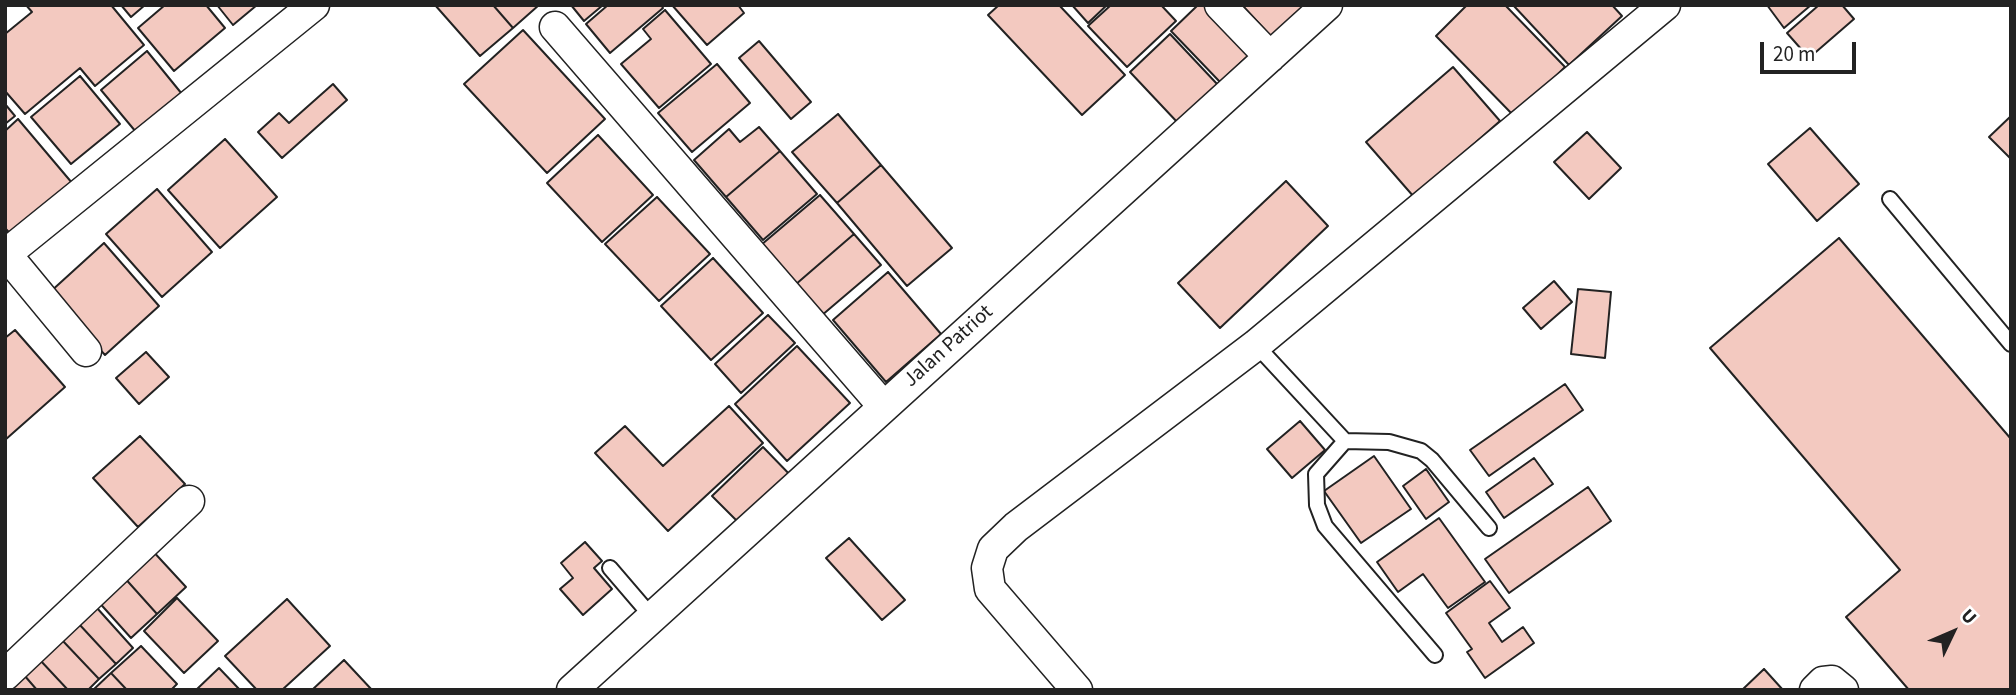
<!DOCTYPE html>
<html>
<head>
<meta charset="utf-8">
<style>
	body { margin:0 }
	#map { position:relative; width:2016px; height:695px; overflow:hidden; background:#fff; font-family:"Source Sans 3",sans-serif }
	canvas { display:block }
	.frame { position:absolute; inset:0; border:7px solid #222; pointer-events:none }
	.north { position:absolute; left:1918px; top:597px; width:70px; height:70px; -webkit-text-stroke:5px #fff; paint-order:stroke; rotate:46deg; font-size:19px; font-weight:700; line-height:28px; text-align:center; color:#222 }
	.north::after { content:''; display:block; margin:auto; width:24px; height:32px; background:#222; clip-path:polygon(50% 0,100% 100%,50% 72%,0 100%) }
	.scale { position:absolute; left:1760px; top:42px; width:96px; height:32px; box-sizing:border-box; border:4px solid #222; border-top:0; padding-left:9px; font-size:21px; line-height:24px; white-space:nowrap; color:#222; -webkit-text-stroke:5px #fff; paint-order:stroke }
</style>
</head>
<body>
<div id="map">
<canvas width="2016" height="695"></canvas>
<div class="frame"></div>
<div class="north">U</div>
<div class="scale">20 m</div>
</div>
<script>
const g = document.querySelector('canvas').getContext('2d');
g.lineJoin = 'round';
function paint(path, color) { g.fillStyle = color; g.fill(path, 'evenodd'); }
const poly = rows => new Path2D(rows.map(r => 'M' + r).join(''));
function trace(path, color, width, dash) { g.strokeStyle = color; g.lineWidth = width; g.lineCap = dash ? 'butt' : 'round'; g.setLineDash(dash || []); g.stroke(path); }
function drawText(font, color, halo, rows, align = 'center') {
  g.font = font + ' "Source Sans 3",sans-serif'; g.lineWidth = 5; g.setLineDash([]); g.textBaseline = 'middle'; g.strokeStyle = halo; g.fillStyle = color; for (const [text, x, y, turn = 0] of rows) {
    g.save(); g.translate(x, y); g.rotate((+turn || 0) * Math.PI / 180); g.textAlign = isNaN(turn) ? turn : align; if (halo) g.strokeText(text, 0, 0); g.fillText(text, 0, 0); g.restore();
  }
}
const building = poly([
	[26,5,111,5,144,45,95,86,80,68,25,114,5,91,5,34,32,12,26,5],
	[121,5,145,5,131,17,121,5],
	[165,5,206,5,225,28,174,71,138,28,165,5],
	[217,5,257,5,233,25,217,5],
	[435,5,493,5,513,28,480,56,435,5],
	[493,5,539,5,513,28,493,5],
	[571,5,603,5,584,21,571,5],
	[608,5,661,5,663,8,610,53,586,24,608,5],
	[672,5,738,5,744,13,707,45,672,5],
	[999,5,1059,5,1125,75,1082,115,988,15,999,5],
	[1072,5,1107,5,1088,23,1072,5],
	[1111,5,1161,5,1176,21,1127,67,1088,26,1111,5],
	[1198,5,1206,5,1251,53,1220,82,1171,31,1198,5],
	[1242,5,1315,5,1276,42,1242,5],
	[1467,5,1505,5,1565,67,1515,117,1436,36,1467,5],
	[1513,5,1612,5,1622,16,1569,65,1513,5],
	[1767,5,1811,5,1784,28,1767,5],
	[1819,5,1842,5,1854,19,1809,58,1787,33,1819,5],
	[665,10,711,64,659,108,621,64,651,39,643,29,665,10],
	[523,30,605,119,547,173,464,84,523,30],
	[1170,34,1218,85,1178,123,1130,72,1170,34],
	[759,41,811,102,791,119,739,58,759,41],
	[147,51,182,94,136,132,101,90,147,51],
	[717,64,750,103,692,152,658,113,717,64],
	[1453,67,1500,121,1414,197,1366,142,1453,67],
	[80,76,120,124,71,164,31,117,80,76],
	[333,84,347,100,282,158,258,132,279,113,289,123,333,84],
	[5,104,15,116,5,124,5,104],
	[838,114,881,165,837,203,792,152,838,114],
	[2011,116,2011,159,1989,137,2011,116],
	[18,119,78,190,17,241,5,228,5,131,18,119],
	[759,127,780,151,726,197,694,160,729,129,740,142,759,127],
	[1810,128,1859,184,1817,221,1768,164,1810,128],
	[1587,132,1621,168,1589,199,1554,162,1587,132],
	[598,135,653,195,602,242,547,183,598,135],
	[225,139,277,197,220,248,168,190,225,139],
	[780,151,817,194,763,240,726,197,780,151],
	[881,165,952,248,907,286,837,203,881,165],
	[1286,181,1328,226,1220,328,1178,283,1286,181],
	[157,189,212,252,162,297,106,234,157,189],
	[820,195,854,234,795,285,761,245,820,195],
	[657,197,710,254,659,301,605,244,657,197],
	[854,234,881,265,821,316,795,285,854,234],
	[1839,238,2011,439,2011,690,1909,690,1846,617,1900,570,1710,348,1839,238],
	[104,243,159,306,105,355,49,293,104,243],
	[713,258,763,313,711,360,661,306,713,258],
	[888,272,941,334,886,382,833,320,888,272],
	[1554,281,1572,302,1541,329,1523,308,1554,281],
	[1578,289,1611,292,1605,358,1571,354,1578,289],
	[768,315,795,343,741,393,715,364,768,315],
	[15,330,65,387,5,440,5,338,15,330],
	[797,346,850,403,787,461,735,404,797,346],
	[146,352,169,377,139,404,116,378,146,352],
	[1565,384,1583,410,1489,476,1470,450,1565,384],
	[729,406,763,443,668,531,595,453,625,426,663,466,729,406],
	[1300,421,1325,450,1292,478,1267,449,1300,421],
	[140,436,185,484,138,527,93,478,140,436],
	[763,447,796,481,746,530,712,496,763,447],
	[1374,456,1411,509,1361,543,1324,491,1374,456],
	[1534,458,1553,484,1504,518,1486,492,1534,458],
	[1426,469,1449,502,1426,519,1403,486,1426,469],
	[1588,487,1611,521,1509,593,1485,559,1588,487],
	[1439,518,1485,582,1448,608,1423,574,1398,592,1377,562,1439,518],
	[849,538,905,600,882,620,826,558,849,538],
	[585,542,602,561,594,568,612,589,583,615,560,589,573,578,561,563,585,542],
	[150,548,186,587,157,614,122,575,150,548],
	[122,575,157,614,131,638,96,599,122,575],
	[1490,581,1510,608,1489,623,1502,642,1523,627,1534,643,1485,678,1467,652,1472,649,1446,613,1490,581],
	[177,598,218,641,184,673,144,631,177,598],
	[287,599,330,646,282,690,257,690,225,656,287,599],
	[97,608,133,648,116,664,79,624,97,608],
	[79,624,116,664,99,679,62,640,79,624],
	[62,640,99,679,88,690,68,690,40,660,62,640],
	[141,646,177,684,171,690,127,690,111,673,141,646],
	[40,660,68,690,37,690,24,675,40,660],
	[344,660,372,690,312,690,344,660],
	[219,668,240,690,196,690,219,668],
	[1764,669,1783,690,1742,690,1764,669],
	[111,673,127,690,93,690,111,673],
	[24,675,37,690,8,690,24,675]
]);
const service = poly([
	[1890,199,2011,344],
	[1256,345,1345,441,1316,474,1317,505,1325,526,1435,655],
	[1345,441,1389,442,1421,451,1432,460,1489,528],
	[610,568,652,617]
]);
const minor = poly([
	[1220,5,1270,57],
	[555,27,884,407],
	[5,253,86,351],
	[6,254,314,5],
	[5,675,189,501],
	[572,690,1327,5],
	[1077,690,990,589,987,568,993,549,1016,527,1256,345,1665,5],
	[1815,690,1823,682,1832,681,1843,690]
]);
const streetNames = [
	["Jalan Patriot",949,347,-42]
];
paint(building, '#f3c9c0');
trace(building, '#222', 2);
trace(service, '#222', 18);
trace(minor, '#222', 33);
trace(service, '#fff', 14);
trace(minor, '#fff', 30);
drawText('21px', '#222', '#fff', streetNames);
</script>
</body>
</html>
